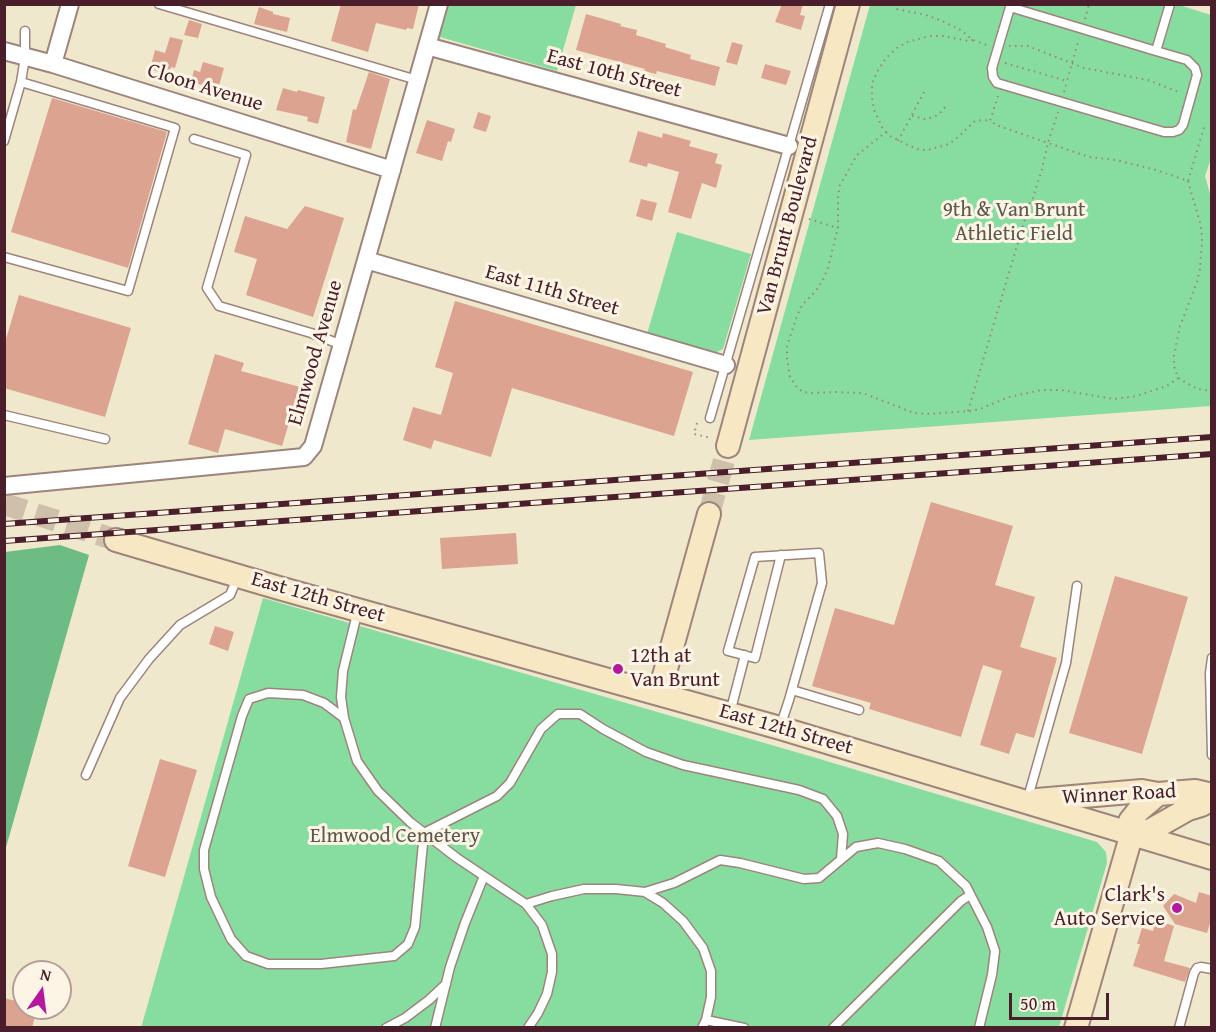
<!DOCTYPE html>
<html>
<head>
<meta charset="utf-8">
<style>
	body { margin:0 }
	#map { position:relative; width:1216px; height:1032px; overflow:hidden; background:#f0e8cc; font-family:"Gentium Book Plus",serif }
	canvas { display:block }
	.frame { position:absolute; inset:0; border:6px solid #4a1f2b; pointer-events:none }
	.north { position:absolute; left:12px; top:960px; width:60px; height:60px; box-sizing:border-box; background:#fcf5e5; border:2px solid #b59f9b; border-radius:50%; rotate:14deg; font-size:16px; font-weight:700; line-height:24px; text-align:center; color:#4a1f2b }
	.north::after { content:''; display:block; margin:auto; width:21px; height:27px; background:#b5179e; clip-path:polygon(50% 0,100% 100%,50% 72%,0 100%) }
	.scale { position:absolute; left:1009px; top:993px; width:100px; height:27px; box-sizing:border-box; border:3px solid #4a1f2b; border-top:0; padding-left:8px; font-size:18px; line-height:21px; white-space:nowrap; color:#4a1f2b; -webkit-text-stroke:4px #fcf5e5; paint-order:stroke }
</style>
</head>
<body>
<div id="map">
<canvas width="1216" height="1032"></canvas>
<div class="frame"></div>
<div class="north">N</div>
<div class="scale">50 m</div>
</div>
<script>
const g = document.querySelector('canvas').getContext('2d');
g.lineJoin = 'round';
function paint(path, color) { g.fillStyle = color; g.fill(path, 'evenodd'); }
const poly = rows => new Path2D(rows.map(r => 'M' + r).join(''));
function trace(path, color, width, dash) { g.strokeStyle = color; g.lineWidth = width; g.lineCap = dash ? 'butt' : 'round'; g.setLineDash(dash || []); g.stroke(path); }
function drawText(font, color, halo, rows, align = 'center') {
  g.font = font + ' "Gentium Book Plus",serif'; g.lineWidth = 6; g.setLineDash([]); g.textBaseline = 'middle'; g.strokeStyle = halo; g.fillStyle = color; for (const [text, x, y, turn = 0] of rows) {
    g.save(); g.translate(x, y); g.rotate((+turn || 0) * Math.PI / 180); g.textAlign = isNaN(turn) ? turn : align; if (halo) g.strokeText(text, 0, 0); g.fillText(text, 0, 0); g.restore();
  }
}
const green = poly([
	[1176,4,1211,15,1212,156,1205,176,1212,201,1211,406,749,440,870,5],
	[445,5,576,5,557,71,440,37,438,34],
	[677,232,751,254,723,349,715,353,647,334],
	[263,598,813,757,1097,842,1106,852,1107,863,1059,1027,141,1028]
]);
const forest = poly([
	[60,545,89,555,5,851,5,552]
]);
const building = poly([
	[341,4,419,4,413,29,407,28,406,30,376,23,368,52,331,41],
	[782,4,803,4,800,15,805,16,801,30,775,22],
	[259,7,273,12,273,14,290,18,287,32,254,24],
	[586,14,621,24,620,26,637,30,636,35,666,44,665,47,691,55,690,59,720,67,715,86,657,71,656,74,644,71,645,69,576,50],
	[189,20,202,24,198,38,184,35],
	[170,37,183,40,175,68,171,67,169,75,150,69,155,50,165,53],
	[732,42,743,45,737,65,726,62],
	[203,62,224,68,218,89,191,82,194,70,200,72],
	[765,64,791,71,786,85,761,78],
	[369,72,390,79,371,149,346,142,353,109,356,110],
	[283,88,297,92,298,90,325,97,318,124,307,121,308,117,276,110],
	[52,98,167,132,128,268,11,232],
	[478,112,491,116,486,132,473,128],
	[427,120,455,129,451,142,448,141,442,161,416,153],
	[638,131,662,138,663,133,691,141,689,146,718,154,715,163,722,165,716,188,702,183,691,219,668,212,679,172,648,163,647,167,629,162],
	[641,199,657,203,652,221,636,216],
	[305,206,344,218,313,317,246,295,257,259,234,252,245,216,287,229],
	[19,295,131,328,105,417,4,388,4,346],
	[455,301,693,372,674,436,512,388,491,457,434,440,431,449,403,440,413,407,441,415,453,373,435,367],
	[215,354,244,363,241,371,300,387,282,446,225,429,218,453,188,444],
	[931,502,1013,526,995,585,1035,597,1020,647,1057,658,1034,738,1016,733,1009,754,980,745,1002,671,983,665,961,737,869,709,871,703,812,686,835,608,894,625],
	[516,533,518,564,442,569,440,538],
	[1115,576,1188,597,1142,754,1069,733],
	[215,626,234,632,228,651,209,644],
	[160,759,197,770,165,877,128,866],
	[1199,892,1212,896,1212,917,1207,933,1175,924,1163,906,1174,894,1196,903],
	[1156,920,1174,926,1164,961,1190,968,1185,982,1133,966,1140,944,1137,944,1142,928,1153,931],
	[4,998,24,1003,24,1008,37,1008,32,1028,4,1028]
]);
const secondaryTunnel = poly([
	[4,504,116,540],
	[709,514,728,446]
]);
const path = poly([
	[900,4,897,7,897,9,926,15,942,21,959,29,973,40,987,45],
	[1085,19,1089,4],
	[973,40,969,41,942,36,930,36,907,42,897,48,886,58,877,72,872,84,872,98,874,110,882,127,886,132,857,155,840,185,838,197,838,227,828,268,823,280,815,292,802,305,797,316,787,346,787,358,790,377,796,386,803,392,810,393,837,392,863,393,914,413,927,414,972,411,982,408,1009,397,1042,390,1061,390,1114,399,1136,396,1167,386,1178,378],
	[1009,46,1028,46,1084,68,1148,80,1181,93],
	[1005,63,1067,81,1079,39],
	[1064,92,1067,81],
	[998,96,990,121,999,126,1048,143,1058,112],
	[912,116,925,119,934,117,940,113,946,106],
	[886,132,888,135,910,146,920,150,928,150,949,144,958,137,975,121,984,120,990,121],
	[898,141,924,92],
	[1188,181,1201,226,1202,241,1200,269,1197,282,1180,326,1174,356,1174,366,1178,378,1197,389,1212,391],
	[809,219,838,228],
	[968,411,1030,202,1033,198,1042,169,1048,143,1089,157,1116,160,1153,169,1188,181,1204,127],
	[697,423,694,434,711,438]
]);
const lane = poly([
	[159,4,417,80],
	[1011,4,992,68,993,77,997,83,1164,132,1173,132,1179,130,1183,125,1197,75,1195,68,1187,60,1156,51,1170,4],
	[1010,7,1156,51],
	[194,139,246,155,207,288,219,306,311,333,342,345],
	[4,141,21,82,25,57,25,31],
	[4,257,128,291,175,128,21,82],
	[4,415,105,439],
	[710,418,830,4],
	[358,610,343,671,341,697,344,718,357,761,378,791,410,822,457,858,526,904,542,925,552,954,552,972,547,994,538,1013,528,1028],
	[1212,658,1210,673,1212,755],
	[792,690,859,710],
	[730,713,745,655],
	[344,718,324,703,303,695,268,693,249,699,242,716,204,850,204,869,211,897,231,939,246,956,268,964,321,964,394,956,408,944,415,927,424,833,497,796,510,783,541,729,558,714,580,714,603,729,646,752,683,765,799,790,823,799,837,816,843,834,841,859],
	[780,727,789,700,822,583,819,553,755,557,728,651,755,658,781,555],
	[86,775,120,698,149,659,180,625,230,595,238,576],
	[1027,801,1066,663,1077,586],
	[645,892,674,883,720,860,740,863,804,879,819,878,856,847,878,843,905,849,939,861,966,886,987,927,995,951,992,975,979,1028],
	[526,904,552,896,584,889,616,889,645,892,663,903,683,921,703,948,711,971,711,997,706,1020,702,1028],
	[706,1020,744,1028],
	[386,1028,405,1018,429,1000,446,984],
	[435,1028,450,967,465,923,484,876],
	[833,1028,961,901,970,895],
	[1179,1028,1194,973,1197,968,1201,967,1212,969]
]);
const street = poly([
	[427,46,789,146],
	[4,51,53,64,392,170],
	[53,64,70,4],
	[366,260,726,365],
	[4,486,304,457,313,446,439,4]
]);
const secondary = poly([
	[728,446,848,4],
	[116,540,279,588,780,728,1212,858],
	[659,694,709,514],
	[1037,800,1142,791,1158,794,1195,791,1212,795],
	[1132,833,1151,830,1188,809,1201,805,1212,799],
	[1076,1028,1132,833,1130,821,1138,811,1158,794]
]);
const rail = poly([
	[4,524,1212,437],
	[4,541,1212,454]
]);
const markers = [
	[618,669,6,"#b5179e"],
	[1177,908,6,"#b5179e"]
];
const streetNames = [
	["East 10th Street",614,74,15],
	["Cloon Avenue",205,88,17],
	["Van Brunt Boulevard",788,226,-75],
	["East 11th Street",552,291,16],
	["Elmwood Avenue",316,353,-74],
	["East 12th Street",318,598,16],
	["East 12th Street",786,730,16],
	["Winner Road",1119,795,-3]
];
const parkNames = [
	["9th & Van Brunt",1014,211],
	["Athletic Field",1014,235],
	["Elmwood Cemetery",395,837]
];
const poiNames = [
	["12th at",630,657],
	["Van Brunt",630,681],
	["Clark's",1165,896,"right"],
	["Auto Service",1165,920,"right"]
];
paint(green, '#87dda0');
paint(forest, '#6dbc86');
paint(building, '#dba390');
trace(secondaryTunnel, '#cfc0ac', 22, [22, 11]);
trace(lane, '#9d847c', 11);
trace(street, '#9d847c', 20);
trace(secondary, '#9d847c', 26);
trace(path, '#9d847c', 2, [1.5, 4.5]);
trace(lane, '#fff', 8);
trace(street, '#fff', 16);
trace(secondary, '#f7e8c3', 22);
trace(rail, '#4a1f2b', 6);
trace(rail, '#fcf5e5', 4, [11]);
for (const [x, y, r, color] of markers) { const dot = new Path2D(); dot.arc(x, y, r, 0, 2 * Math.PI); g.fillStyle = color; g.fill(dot); trace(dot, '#fcf5e5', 2); }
drawText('21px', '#4a1f2b', '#fcf5e5', streetNames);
drawText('21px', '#5c584e', '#fcf5e5', parkNames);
drawText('21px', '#4a1f2b', '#fcf5e5', poiNames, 'left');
</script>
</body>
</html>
